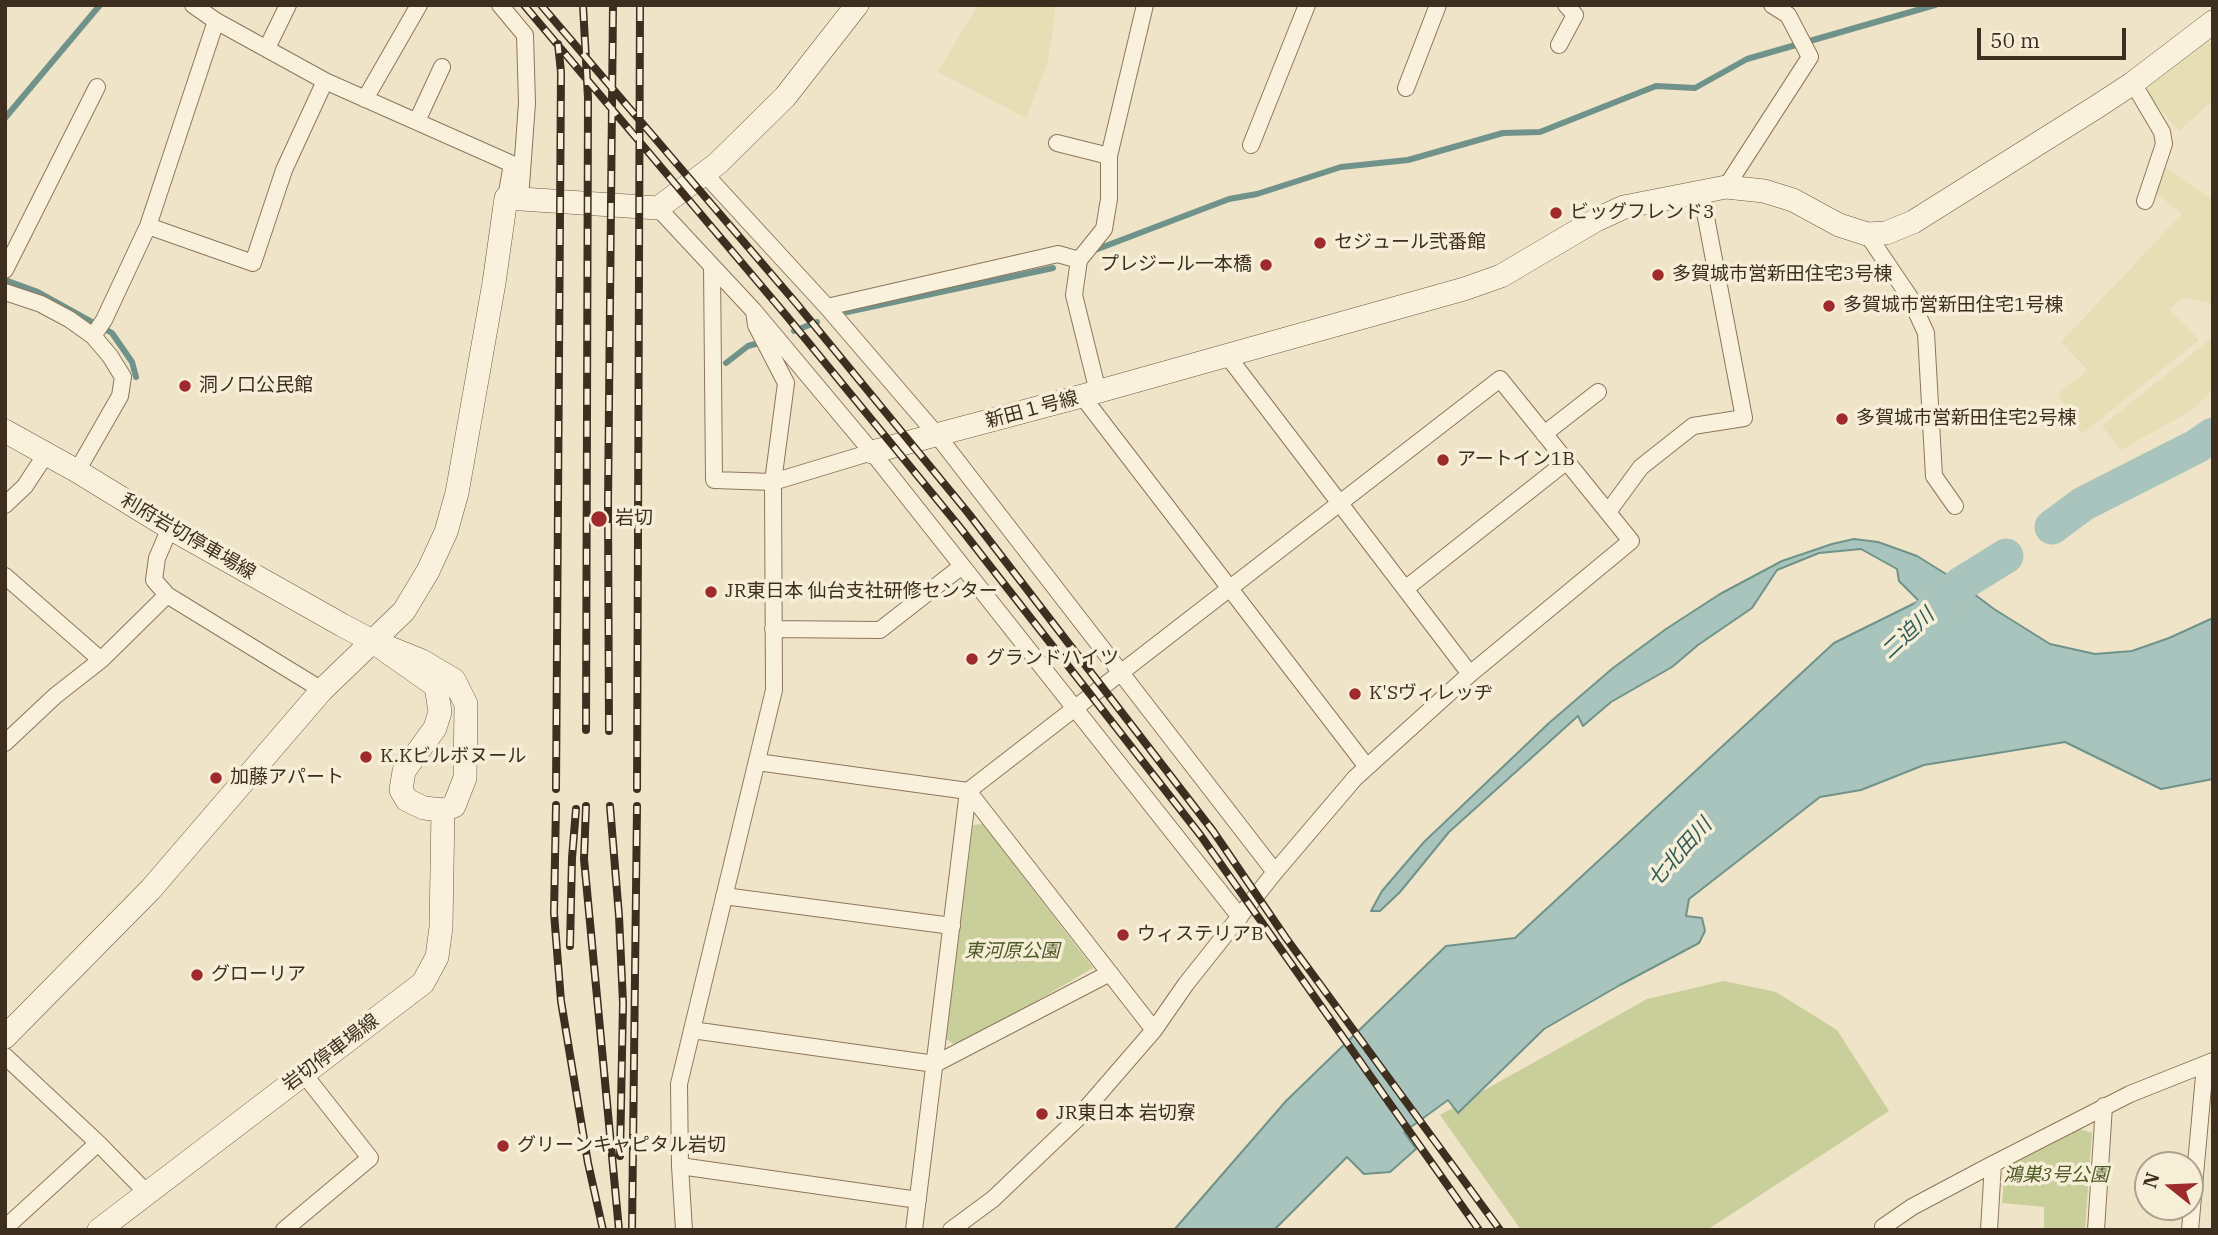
<!DOCTYPE html>
<html>
<head>
<meta charset="utf-8">
<style>
	body { margin:0 }
	#map { position:relative; width:2218px; height:1235px; overflow:hidden; background:#f0e4c8; font-family:"IBM Plex Serif",serif }
	canvas { display:block }
	.frame { position:absolute; inset:0; border:7px solid #3d2e20; pointer-events:none }
	.north { position:absolute; left:2134px; top:1151px; width:70px; height:70px; box-sizing:border-box; background:#f7eed8; border:2px solid #ada18e; border-radius:50%; rotate:288deg; font-size:19px; font-weight:700; line-height:28px; text-align:center; color:#3d2e20 }
	.north::after { content:''; display:block; margin:auto; width:24px; height:32px; background:#9e2a2b; clip-path:polygon(50% 0,100% 100%,50% 72%,0 100%) }
	.scale { position:absolute; left:1977px; top:28px; width:149px; height:32px; box-sizing:border-box; border:4px solid #3d2e20; border-top:0; padding-left:9px; font-size:21px; line-height:24px; white-space:nowrap; color:#3d2e20; -webkit-text-stroke:5px #f7eed8; paint-order:stroke }
</style>
</head>
<body>
<div id="map">
<canvas width="2218" height="1235"></canvas>
<div class="frame"></div>
<div class="north">N</div>
<div class="scale">50 m</div>
</div>
<script>
const g = document.querySelector('canvas').getContext('2d');
g.lineJoin = 'round';
function paint(path, color) { g.fillStyle = color; g.fill(path, 'evenodd'); }
const poly = rows => new Path2D(rows.map(r => 'M' + r).join(''));
function trace(path, color, width, dash) { g.strokeStyle = color; g.lineWidth = width; g.lineCap = dash ? 'butt' : 'round'; g.setLineDash(dash || []); g.stroke(path); }
function drawText(font, color, halo, rows, align = 'center') {
  g.font = font + ' "IBM Plex Serif","Noto Sans JP",serif'; g.lineWidth = 7; g.setLineDash([]); g.textBaseline = 'middle'; g.strokeStyle = halo; g.fillStyle = color; for (const [text, x, y, turn = 0] of rows) {
    g.save(); g.translate(x, y); g.rotate((+turn || 0) * Math.PI / 180); g.textAlign = isNaN(turn) ? turn : align; if (halo) g.strokeText(text, 0, 0); g.fillText(text, 0, 0); g.restore();
  }
}
const farmland = poly([
	[978,5,1056,5,1048,62,1026,118,938,72],
	[2205,36,2213,45,2213,100,2179,131,2147,94,2149,87,2147,81],
	[2166,167,2213,201,2213,304,2184,297,2169,309,2199,340,2082,434,2058,394,2088,370,2061,342,2182,214,2156,193],
	[2212,338,2213,389,2192,410,2121,450,2102,426]
]);
const green = poly([
	[983,824,1093,968,958,1047,946,1039,973,825],
	[1724,981,1776,992,1837,1030,1889,1111,1707,1230,1521,1230,1440,1115,1647,999],
	[2080,1129,2092,1133,2085,1230,2044,1230,2044,1207,2002,1203,2004,1178,2012,1164]
]);
const water = poly([
	[1854,539,1878,542,1917,556,1954,579,1994,609,2050,644,2095,654,2132,651,2169,638,2213,618,2213,779,2161,789,2065,742,1924,765,1861,790,1820,797,1689,899,1686,916,1702,918,1705,931,1699,943,1620,985,1544,1029,1458,1113,1448,1100,1404,1132,1416,1149,1390,1172,1364,1174,1347,1157,1274,1230,1174,1230,1286,1101,1446,946,1515,938,1834,643,1919,601,1899,581,1897,569,1861,549,1819,553,1777,570,1752,608,1698,645,1672,667,1611,702,1583,726,1578,716,1449,832,1400,892,1380,911,1371,911,1382,891,1424,842,1549,723,1613,668,1666,629,1720,594,1782,561,1832,544,1854,539]
]);
const stream = poly([
	[5,118,100,5],
	[1095,250,1229,199,1257,194,1341,167,1408,160,1503,133,1540,132,1656,86,1695,88,1747,59,1935,5],
	[5,280,38,292,112,333,132,362,136,377],
	[847,312,1053,268],
	[794,331,817,322],
	[726,363,748,346,759,343]
]);
const river = poly([
	[2052,527,2083,504,2197,446,2213,435],
	[1927,616,1961,584,2006,556]
]);
const street = poly([
	[500,5,525,35,527,103,520,199],
	[216,21,325,81,512,164,506,198],
	[1559,45,1575,15,1566,5],
	[267,48,288,5],
	[2133,83,2162,132,2164,144,2145,201],
	[1406,88,1438,5],
	[365,99,419,5],
	[417,121,442,67],
	[1057,143,1109,156],
	[1251,145,1307,5],
	[704,173,827,307,937,435,1275,872],
	[1726,187,1810,57,1788,15,1772,5],
	[658,208,754,311,872,452,1240,917],
	[148,226,253,263,284,170,325,81],
	[1867,234,1909,296,1926,333,1934,476,1955,506],
	[712,266,714,480,773,482,872,452],
	[5,270,97,87],
	[5,292,41,304,69,319,93,336,110,356,123,377,120,396,77,471],
	[827,307,1058,254,1079,260],
	[93,336,104,320,148,226,216,21,193,5],
	[1226,354,1470,674],
	[1098,392,1074,295,1079,260,1104,229,1109,199,1109,156,1145,5],
	[1082,396,1367,767],
	[1544,434,1598,392],
	[5,505,25,486,46,454],
	[1608,512,1641,467,1693,426,1744,418,1701,191],
	[170,528,157,558,154,580,167,595,322,690],
	[5,576,101,660],
	[1405,589,1567,461],
	[773,629,880,630,962,566],
	[5,743,55,696,101,660,167,595],
	[757,762,968,791,1154,1030],
	[724,896,952,926],
	[692,1030,935,1064,1110,973],
	[5,1056,98,1143,147,1193],
	[680,1166,918,1200],
	[5,1228,98,1143],
	[284,1230,370,1158,303,1073],
	[684,1230,680,1166,679,1084,774,690,773,482,786,383,756,325,754,311],
	[914,1230,968,791,1500,379,1631,541,1470,674,1355,778,1275,872,1186,984,1154,1030,1077,1119,993,1199,951,1230],
	[1883,1230,1883,1227,1912,1207,1993,1164],
	[1989,1230,1993,1164,2130,1094,2213,1061],
	[2096,1230,2104,1106],
	[2190,1230,2205,1065]
]);
const secondary = poly([
	[5,431,77,471,170,528,342,625,372,641,422,661,454,680,466,704,465,778,454,806,443,810,424,808,407,800,401,790,404,771,435,728,440,712,436,686,372,641],
	[872,452,1082,396,1464,289,1501,276,1596,220,1624,207,1726,187,1764,191,1793,200,1839,225,1867,234,1886,233,1913,222,2098,106,2133,83,2213,22],
	[5,1037,151,889,322,690,404,611,428,571,446,532,457,493,494,283,506,198,658,208,717,164,785,97,857,5],
	[99,1230,423,983,437,957,441,927,443,810]
]);
const rail = poly([
	[524,5,785,314,958,525,1201,836,1479,1230],
	[541,5,796,303,969,514,1213,831,1286,938,1500,1230],
	[583,5,588,98,586,730],
	[609,731,608,503,613,5],
	[556,789,561,72,558,44],
	[637,789,640,5],
	[556,805,554,913,561,1001,588,1163,603,1230],
	[586,806,584,859,619,1230],
	[610,806,619,916,623,1003,620,1156],
	[570,946,572,858,576,809],
	[632,1230,637,806]
]);
const markers = [
	[1556,213,7,"#9e2a2b"],
	[1320,243,7,"#9e2a2b"],
	[1266,265,7,"#9e2a2b"],
	[1658,275,7,"#9e2a2b"],
	[1829,306,7,"#9e2a2b"],
	[185,386,7,"#9e2a2b"],
	[1842,419,7,"#9e2a2b"],
	[1443,460,7,"#9e2a2b"],
	[599,519,9,"#9e2a2b"],
	[711,592,7,"#9e2a2b"],
	[972,659,7,"#9e2a2b"],
	[1355,694,7,"#9e2a2b"],
	[366,757,7,"#9e2a2b"],
	[216,778,7,"#9e2a2b"],
	[1123,935,7,"#9e2a2b"],
	[197,975,7,"#9e2a2b"],
	[1042,1114,7,"#9e2a2b"],
	[503,1146,7,"#9e2a2b"]
];
const poiNames = [
	["ビッグフレンド3",1570,213],
	["セジュール弐番館",1334,243],
	["プレジール一本橋",1252,265,"right"],
	["多賀城市営新田住宅3号棟",1672,275],
	["多賀城市営新田住宅1号棟",1843,306],
	["洞ノ口公民館",199,386],
	["多賀城市営新田住宅2号棟",1856,419],
	["アートイン1B",1457,460],
	["岩切",615,519],
	["JR東日本 仙台支社研修センター",725,592],
	["グランドハイツ",986,659],
	["K'Sヴィレッヂ",1369,694],
	["K.Kビルボヌール",380,757],
	["加藤アパート",230,778],
	["ウィステリアB",1137,935],
	["グローリア",211,975],
	["JR東日本 岩切寮",1056,1114],
	["グリーンキャピタル岩切",517,1146]
];
const streetNames = [
	["新田１号線",1032,410,-15],
	["利府岩切停車場線",188,537,30],
	["岩切停車場線",331,1053,-37]
];
const parkNames = [
	["東河原公園",1012,952],
	["鴻巣3号公園",2056,1176]
];
const waterNames = [
	["二迫川",1908,634,-43],
	["七北田川",1680,853,-48]
];
paint(farmland, '#e6deb5');
paint(green, '#c9cf9b');
paint(water, '#a9c4bc');
trace(water, '#6f938a', 2);
trace(stream, '#6f938a', 6);
trace(river, '#a9c4bc', 35);
trace(street, '#8d765c', 18);
trace(secondary, '#6f573f', 24);
trace(street, '#faf1dc', 16);
trace(secondary, '#faf1dc', 23);
trace(rail, '#3d2e20', 8);
trace(rail, '#f7eed8', 5, [16]);
for (const [x, y, r, color] of markers) { const dot = new Path2D(); dot.arc(x, y, r, 0, 2 * Math.PI); g.fillStyle = color; g.fill(dot); trace(dot, '#f7eed8', 2.5); }
drawText('19px', '#3d2e20', '#f7eed8', poiNames, 'left');
drawText('19px', '#3d2e20', '#f7eed8', streetNames);
drawText('italic 19px', '#4d5a26', '#f7eed8', parkNames);
drawText('italic 21px', '#2f5d5a', '#f7eed8', waterNames);
</script>
</body>
</html>
